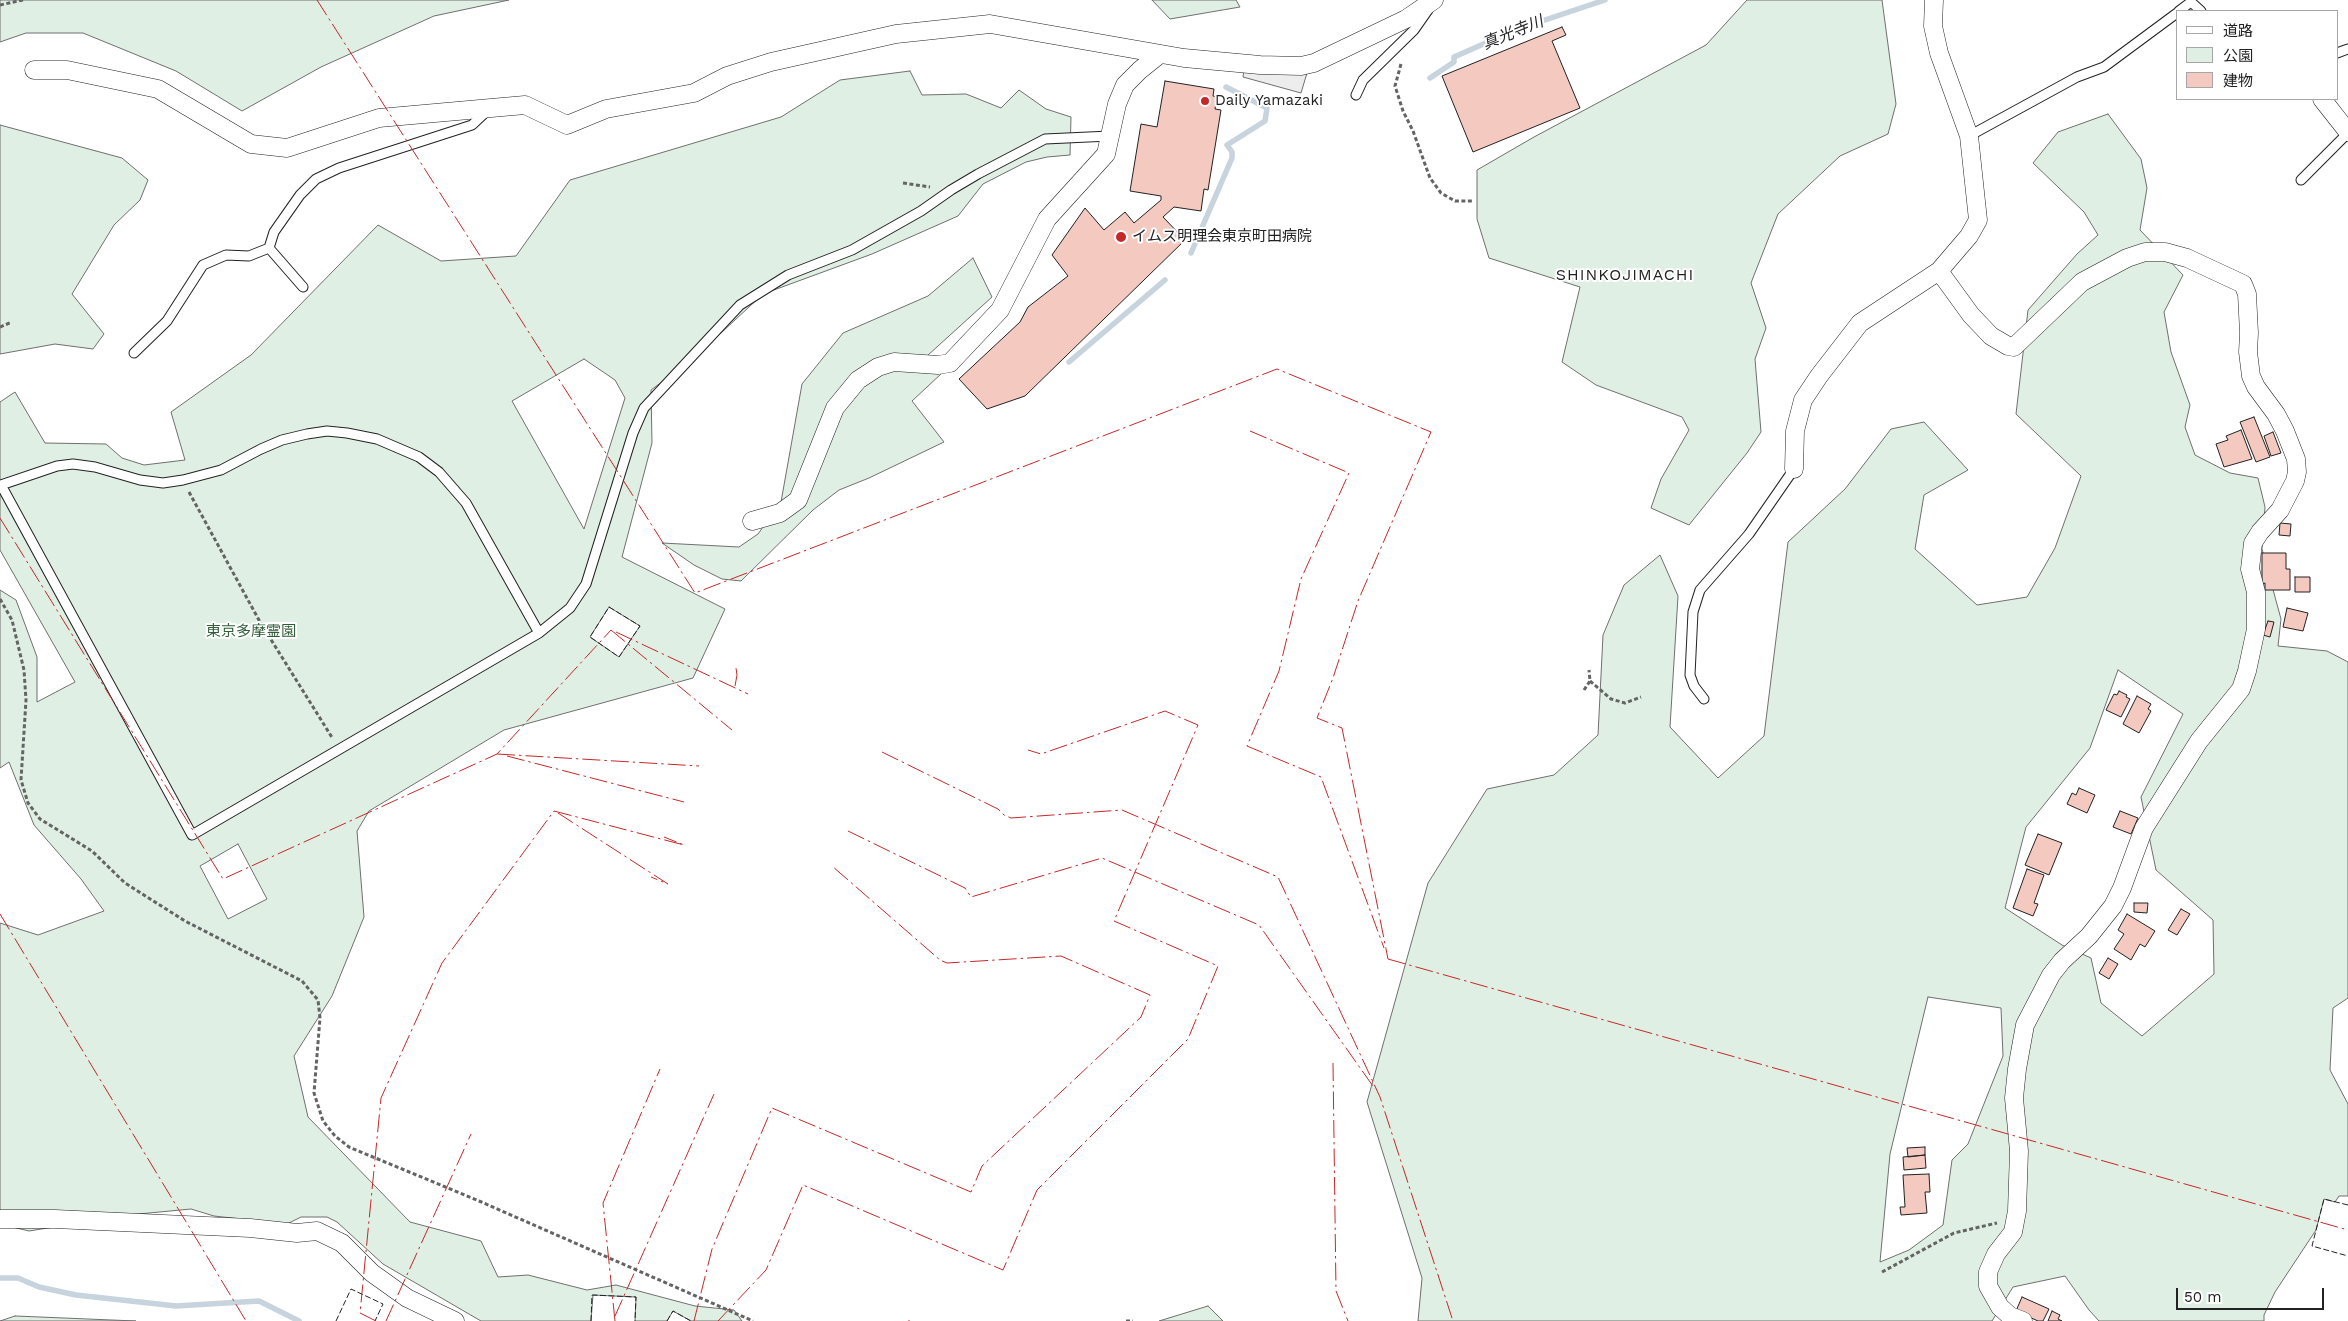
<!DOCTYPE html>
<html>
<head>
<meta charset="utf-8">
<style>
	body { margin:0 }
	#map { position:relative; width:2348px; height:1321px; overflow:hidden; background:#fff; font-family:"Work Sans","Noto Sans JP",sans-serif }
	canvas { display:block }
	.legend { position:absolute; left:2176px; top:10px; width:162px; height:90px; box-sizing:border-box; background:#fff; border:1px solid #a7a7a7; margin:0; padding:6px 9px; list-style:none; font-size:15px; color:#222 }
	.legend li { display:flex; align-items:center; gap:10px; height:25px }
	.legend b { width:25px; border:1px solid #a7a7a7 }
	.scale { position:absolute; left:2176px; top:1288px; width:148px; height:22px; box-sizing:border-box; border:2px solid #222; border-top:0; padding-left:6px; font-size:15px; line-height:18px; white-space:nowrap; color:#222; -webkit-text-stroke:4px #fff; paint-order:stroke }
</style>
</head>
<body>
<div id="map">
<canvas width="2348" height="1321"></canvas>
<ul class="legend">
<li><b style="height:6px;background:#fff"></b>道路</li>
<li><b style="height:14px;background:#e0efe3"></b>公園</li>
<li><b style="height:14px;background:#f3c9c0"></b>建物</li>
</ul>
<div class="scale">50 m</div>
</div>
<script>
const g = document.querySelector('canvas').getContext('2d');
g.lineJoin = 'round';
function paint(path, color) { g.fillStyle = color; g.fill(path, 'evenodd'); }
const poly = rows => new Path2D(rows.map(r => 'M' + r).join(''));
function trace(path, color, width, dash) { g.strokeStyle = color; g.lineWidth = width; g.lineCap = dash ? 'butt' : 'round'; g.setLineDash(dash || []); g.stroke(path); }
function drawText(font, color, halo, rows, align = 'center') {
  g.font = font + ' "Work Sans","Noto Sans JP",sans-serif'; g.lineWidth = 4; g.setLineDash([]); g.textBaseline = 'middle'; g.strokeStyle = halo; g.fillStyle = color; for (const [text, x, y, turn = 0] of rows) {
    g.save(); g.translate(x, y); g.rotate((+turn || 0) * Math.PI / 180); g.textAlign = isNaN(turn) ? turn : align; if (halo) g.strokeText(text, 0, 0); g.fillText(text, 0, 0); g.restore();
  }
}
const green = poly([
	[0,0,509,0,434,16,321,67,242,111,176,71,83,33,26,33,0,42,0,0],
	[1152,0,1236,0,1240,7,1170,19,1152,0],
	[1747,0,1882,0,1896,104,1888,134,1840,156,1778,214,1751,283,1766,328,1755,359,1761,432,1747,453,1689,525,1651,508,1661,479,1689,430,1682,417,1596,385,1562,362,1580,287,1489,258,1477,219,1477,170,1534,137,1706,45,1747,0],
	[910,71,922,95,966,94,1001,108,1019,90,1046,109,1071,117,1070,155,1047,157,1026,162,983,184,958,216,872,254,763,294,693,359,651,390,652,443,622,557,725,609,693,678,504,730,369,811,357,831,364,917,332,996,294,1056,308,1117,410,1222,481,1241,498,1277,528,1275,587,1290,616,1285,695,1306,734,1310,742,1321,691,1321,673,1311,667,1321,635,1321,636,1297,593,1295,591,1321,481,1321,383,1264,337,1222,327,1217,301,1217,287,1224,214,1216,191,1209,128,1215,29,1231,0,1224,0,923,38,935,104,911,81,879,34,825,9,762,0,768,0,590,16,600,37,657,37,702,75,682,0,550,0,402,15,392,45,443,106,444,122,458,144,465,185,460,171,412,251,355,378,225,441,261,516,256,570,180,781,117,840,80,910,71],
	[584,359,615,380,625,398,584,529,512,401,584,359],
	[609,607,640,626,619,657,590,637,609,607],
	[238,844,267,899,228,919,200,866,238,844],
	[2108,114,2141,159,2147,188,2140,230,2183,275,2164,312,2171,352,2190,405,2185,427,2195,455,2230,473,2258,478,2265,507,2262,549,2281,619,2278,646,2327,651,2348,662,2348,998,2333,1008,2330,1070,2348,1104,2348,1196,2339,1196,2335,1202,2324,1199,2316,1230,2275,1292,2264,1315,2264,1321,2099,1321,2089,1310,2065,1276,2013,1287,1992,1321,1418,1321,1422,1278,1367,1102,1428,883,1487,789,1554,775,1598,735,1603,635,1624,585,1660,555,1678,596,1670,727,1718,778,1764,736,1788,542,1845,489,1891,429,1924,422,1968,470,1924,495,1915,549,1977,605,2027,597,2055,548,2081,476,2016,414,2028,310,2077,254,2098,235,2084,212,2033,163,2058,132,2108,114],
	[2118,670,2183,714,2141,797,2156,870,2213,920,2214,974,2142,1036,2101,1003,2091,958,2062,945,2005,908,2026,827,2090,748,2118,670],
	[1928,997,2001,1008,2003,1056,1968,1144,1952,1160,1943,1225,1909,1250,1880,1262,1890,1154,1928,997],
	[0,125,122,158,148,180,140,200,114,225,72,294,104,334,93,349,55,344,0,354,0,125],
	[973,258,992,297,927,356,941,374,912,401,944,442,869,478,839,490,813,510,741,581,722,579,694,565,662,543,739,547,758,534,781,502,802,384,843,333,928,296,973,258],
	[1208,1306,1223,1321,1159,1321,1208,1306],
	[15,1316,136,1321,0,1321,15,1316]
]);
const parking = poly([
	[1244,69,1307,73,1301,93,1243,77,1244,69]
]);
const stream = poly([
	[1430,78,1454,62,1454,57,1515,30,1605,0],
	[1226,87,1267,108],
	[1191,253,1232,158,1232,152,1227,145,1265,121,1267,108],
	[1069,362,1165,280],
	[0,1278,18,1278,39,1287,76,1295,176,1306,259,1301,299,1321]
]);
const building = poly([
	[1562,27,1566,35,1552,41,1580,108,1473,152,1442,76,1562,27],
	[1165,81,1214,89,1213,96,1217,97,1215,109,1221,110,1208,190,1204,189,1201,211,1174,207,1163,217,1185,240,1025,396,987,409,959,379,1020,322,1028,307,1068,276,1052,255,1085,208,1104,230,1125,212,1134,223,1161,200,1161,196,1130,191,1141,124,1157,127,1165,81],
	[2254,417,2270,457,2256,462,2240,422,2254,417],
	[2241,430,2252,459,2224,467,2216,444,2228,440,2226,436,2241,430],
	[2273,432,2281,453,2271,456,2264,436,2273,432],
	[2280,523,2291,524,2290,536,2279,535,2280,523],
	[2262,553,2286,553,2286,569,2290,569,2290,590,2265,590,2265,583,2262,584,2262,553],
	[2295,577,2310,577,2310,592,2295,592,2295,577],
	[2287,608,2308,613,2303,631,2283,627,2287,608],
	[2268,621,2274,622,2270,637,2263,635,2268,621],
	[2119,691,2127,695,2126,697,2130,699,2121,717,2106,710,2114,694,2117,695,2119,691],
	[2137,696,2151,704,2148,709,2151,711,2139,733,2123,724,2137,696],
	[2079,788,2095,795,2087,813,2067,804,2072,793,2076,795,2079,788],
	[2120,811,2138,818,2131,834,2113,827,2120,811],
	[2038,834,2062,843,2049,875,2025,865,2038,834],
	[2027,869,2044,875,2034,903,2038,904,2033,916,2013,908,2027,869],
	[2134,903,2148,903,2147,913,2134,912,2134,903],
	[2181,909,2190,914,2177,935,2168,930,2181,909],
	[2127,914,2155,931,2145,947,2140,944,2131,960,2114,949,2124,934,2118,930,2127,914],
	[2108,958,2118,964,2109,979,2099,973,2108,958],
	[1925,1147,1925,1155,1908,1157,1907,1148,1925,1147],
	[1925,1155,1926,1168,1904,1170,1903,1157,1925,1155],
	[1929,1174,1930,1192,1925,1192,1927,1213,1901,1215,1900,1207,1905,1207,1903,1175,1929,1174],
	[2022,1297,2049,1309,2043,1321,2038,1321,2016,1311,2022,1297],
	[2052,1311,2060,1315,2058,1319,2062,1321,2048,1321,2052,1311]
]);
const path = poly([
	[0,5,23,0],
	[1401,64,1395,86,1403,111,1413,131,1430,178,1441,193,1455,201,1474,201],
	[903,183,930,187],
	[0,327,12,322],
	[189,492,260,622,333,739],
	[0,599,12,620,24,670,26,700,21,780,28,803,40,819,92,851,125,883,185,921,302,981,318,1000,320,1018,314,1093,323,1121,335,1136,349,1147,479,1201,753,1321],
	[1590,681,1611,699,1625,703,1641,697],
	[1584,690,1590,681,1589,670],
	[1882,1272,1954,1233,1997,1223],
	[1126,1321,1133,1321]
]);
const service = poly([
	[2179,11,2191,2,2201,11],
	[2337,53,2348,49],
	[1356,95,1363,80,1414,30,1428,10],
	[1969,136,2077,77,2104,67,2177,13],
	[2301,180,2348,133],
	[269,248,274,232,300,195,316,179,339,168,472,125,487,111],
	[269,248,303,287],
	[134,353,167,321,203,265,226,255,249,256,269,248],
	[539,633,466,503,439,472,419,457,377,439,347,433,327,431,307,434,282,440,261,449,221,470,183,480,163,483,140,480,95,467,73,464,57,466,1,485,192,835,539,633,570,608,586,584,633,433,644,408,740,305,788,275,852,250,921,211,951,190,978,174,1045,139,1110,136],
	[1704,699,1694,686,1690,675,1693,612,1700,590,1749,534,1794,469]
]);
const minor = poly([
	[34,70,67,70,158,89,251,144,287,148,379,118,491,108,525,105,567,125,606,109,694,93,727,76,771,62,896,34,990,24,1184,58,1260,65,1301,66,1314,63,1406,19,1434,0],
	[2322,99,2348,132],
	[1939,271,1971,315,1991,336,2008,346,2014,347,2082,282,2127,258,2145,252,2165,252,2187,258,2243,284,2247,294,2249,333,2248,352,2251,376,2256,387,2276,414,2285,431,2296,459,2297,472,2295,481,2280,510,2260,532,2253,543,2250,569,2256,592,2256,629,2247,671,2241,689,2199,741,2144,828,2122,888,2113,906,2089,936,2062,961,2051,975,2025,1025,2017,1069,2014,1098,2019,1151,2017,1211,2013,1232,1996,1254,1988,1272,1988,1286,2000,1307,2010,1316,2023,1321],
	[1794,469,1795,431,1803,400,1819,376,1860,323,1939,271,1969,236,1978,220,1969,136,1939,53,1933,26,1934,0],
	[752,521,780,513,798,500,835,408,858,380,878,367,894,362,938,365,950,363,1000,310,1047,219,1106,154,1117,104,1125,85,1140,70,1160,54],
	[0,1219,55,1219,250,1228,297,1233,317,1231,342,1243,372,1273,407,1298,455,1321]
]);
const fence = poly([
	[609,607,640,626,619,657,590,637,609,607],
	[2348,1205,2324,1199,2312,1246,2348,1256],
	[336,1321,351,1289,383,1304,375,1321],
	[591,1321,592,1295,636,1297,635,1321],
	[667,1321,673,1311,691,1321]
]);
const power = poly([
	[317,0,695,593,1277,369,1431,432,1358,601,1333,678,1317,718,1342,728,1388,959],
	[1250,431,1349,473,1301,579,1279,671,1247,746,1321,777,1384,948],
	[0,518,223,879,497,754,611,630],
	[611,630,732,730],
	[616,632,748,694],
	[735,686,737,675,736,668],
	[882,752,998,809,1004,815,1011,818,1122,810,1278,877,1380,1097,1453,1321],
	[497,754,699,766],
	[507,756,684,802],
	[554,811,684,845,664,837],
	[558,813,668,884,651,877],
	[848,831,965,888,971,897,1102,858,1259,925,1375,1089],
	[0,914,246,1321],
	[1388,959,2348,1230],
	[1333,1063,1336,1291,1348,1321],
	[615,1316,714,1094],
	[909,1320,909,1321],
	[376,1321,360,1313,381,1098,442,963,554,811],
	[386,1321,471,1134],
	[615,1321,603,1203,660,1069],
	[694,1321,712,1249,772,1108,971,1192,982,1166,1141,1017,1150,995,1061,956,947,963,940,960,832,866],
	[718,1321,766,1270,803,1185,1003,1270,1037,1190,1188,1039,1218,966,1114,921,1198,725,1165,711,1041,754,1028,750]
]);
const markers = [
	[1205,101,5,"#c62828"],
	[1121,237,6,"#c62828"]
];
const poiNames = [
	["Daily Yamazaki",1215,101],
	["イムス明理会東京町田病院",1132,237]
];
const parkNames = [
	["東京多摩霊園",251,632]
];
const waterNames = [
	["真光寺川",1513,33,-22]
];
const neighbourhoodNames = [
	["SHINKOJIMACHI",1625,275]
];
paint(green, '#e0efe3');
trace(green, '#6f6f6f', 1);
paint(parking, '#ededed');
trace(parking, '#6f6f6f', 1);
trace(stream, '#c7d3dd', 5.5);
paint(building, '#f3c9c0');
trace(building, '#222', 1);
trace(service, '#222', 11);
trace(minor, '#222', 19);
trace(path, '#646464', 3, [4, 2.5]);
trace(service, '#fff', 9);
trace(minor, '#fff', 18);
trace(fence, '#222', 1, [6, 2.5]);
trace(power, '#c62828', 1, [18, 4, 2.5, 4]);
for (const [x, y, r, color] of markers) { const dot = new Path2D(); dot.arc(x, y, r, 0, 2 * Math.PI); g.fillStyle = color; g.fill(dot); trace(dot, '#fff', 2); }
drawText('15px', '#222', '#fff', poiNames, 'left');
drawText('15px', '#2f5e38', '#fff', parkNames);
drawText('italic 16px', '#222', '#fff', waterNames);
g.letterSpacing = '1px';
drawText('16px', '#222', '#fff', neighbourhoodNames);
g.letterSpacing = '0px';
</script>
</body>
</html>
